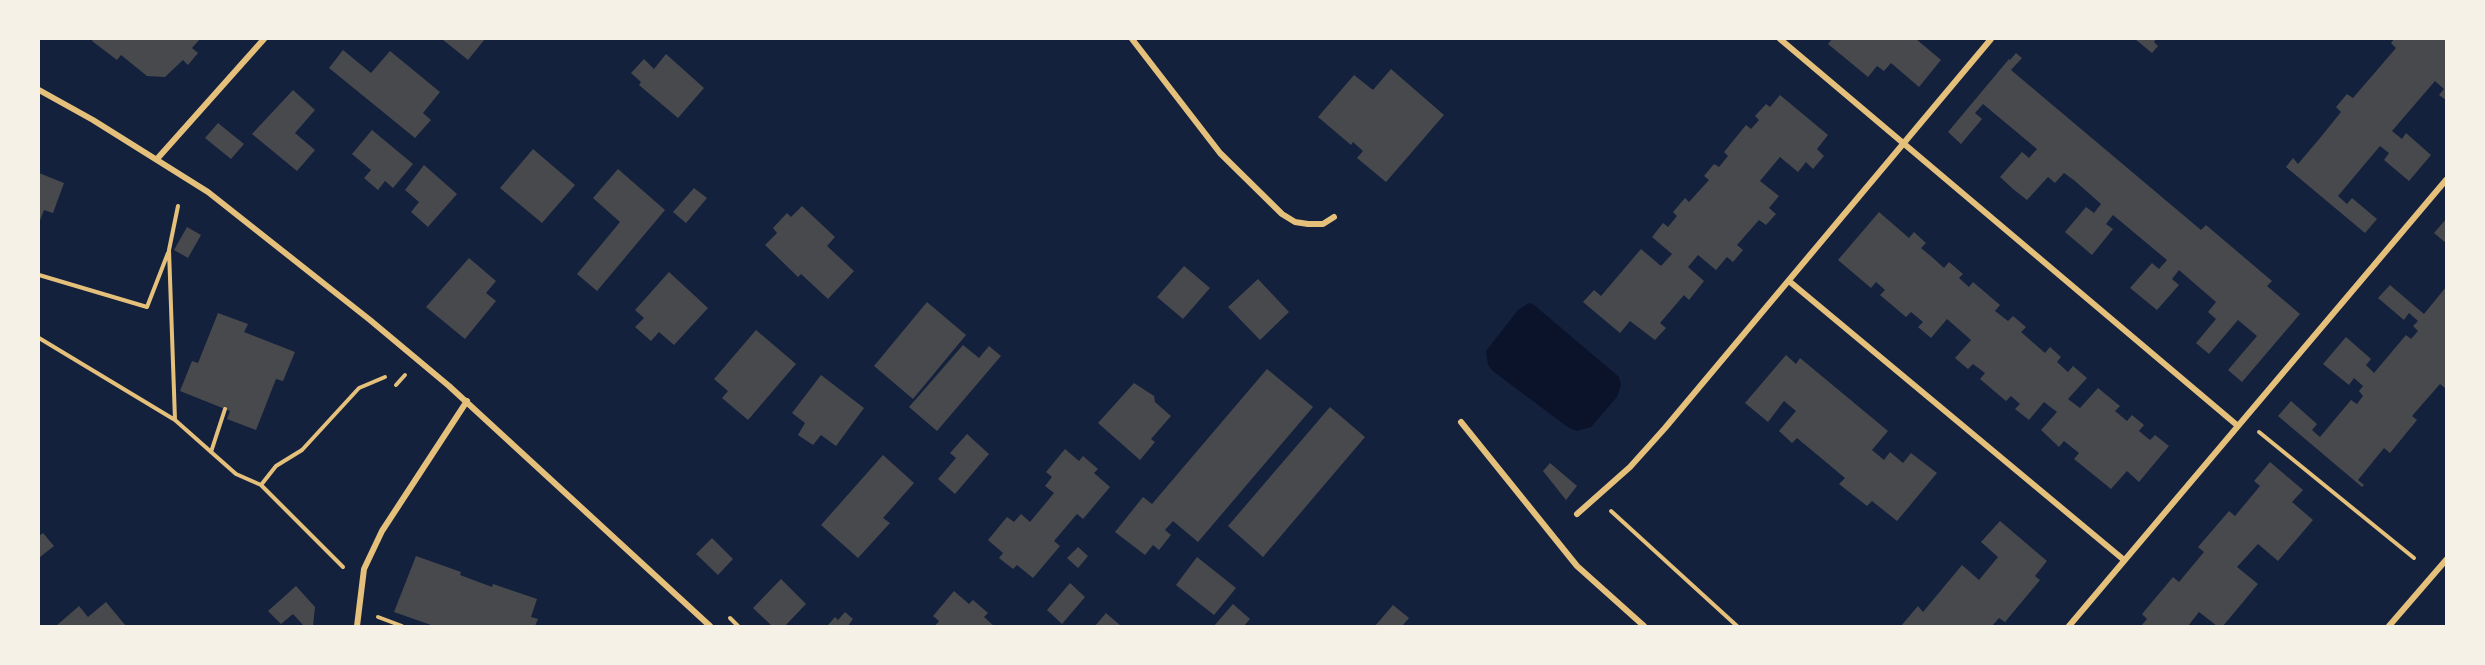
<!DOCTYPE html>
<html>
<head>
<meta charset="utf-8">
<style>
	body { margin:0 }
	#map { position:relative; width:2485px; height:665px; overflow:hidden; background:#14213d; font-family:Poppins,sans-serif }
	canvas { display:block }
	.frame { position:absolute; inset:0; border:40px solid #f6f1e7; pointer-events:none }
</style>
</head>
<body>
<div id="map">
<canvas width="2485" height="665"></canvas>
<div class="frame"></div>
</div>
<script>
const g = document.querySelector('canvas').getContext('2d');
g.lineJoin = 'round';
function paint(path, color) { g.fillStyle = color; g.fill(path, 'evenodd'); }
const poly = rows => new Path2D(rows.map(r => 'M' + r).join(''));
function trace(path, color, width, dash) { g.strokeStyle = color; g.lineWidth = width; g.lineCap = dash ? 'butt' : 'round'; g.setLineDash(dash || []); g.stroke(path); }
const water = poly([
	[1529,303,1533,304,1619,377,1621,385,1617,397,1591,427,1577,431,1569,428,1494,372,1488,365,1486,351,1518,310]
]);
const building = poly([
	[93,39,200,39,192,48,198,53,188,65,183,60,165,77,147,76,121,55,117,60,92,41],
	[442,39,485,39,468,60],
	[1832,39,1916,39,1941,60,1919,87,1891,63,1884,71,1877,66,1868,77,1828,44],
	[2135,39,2156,39,2154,42,2158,46,2152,53],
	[2394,39,2446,39,2446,100,2439,95,2444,89,2435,81,2392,131,2402,139,2406,133,2431,155,2409,181,2384,160,2389,153,2380,146,2338,196,2347,204,2352,198,2377,219,2365,233,2286,167,2293,158,2298,164,2320,138,2341,112,2336,107,2347,94,2353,98,2396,48,2391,43],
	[343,50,371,73,390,51,440,92,423,113,431,120,415,138,329,68],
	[2016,53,2022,58,2011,70,2201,230,2206,225,2272,281,2267,286,2300,314,2242,382,2228,370,2257,336,2238,320,2209,354,2196,343,2216,319,2208,312,2216,302,2179,270,2172,279,2179,285,2157,310,2130,288,2152,263,2159,269,2167,260,2113,215,2106,224,2113,229,2092,255,2065,232,2086,207,2094,213,2101,204,2075,181,2064,173,2055,183,2048,177,2027,200,2013,189,2000,177,2022,152,2029,158,2037,149,1983,104,1975,113,1982,119,1961,144,1948,132,2009,59,2010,60],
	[666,54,704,88,678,118,639,85,641,82,631,73,644,59,654,69],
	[1391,69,1444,115,1386,182,1357,158,1363,151,1353,142,1351,145,1318,117,1354,75,1373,90],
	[293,90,315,110,295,133,315,150,297,171,252,134],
	[1780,95,1828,135,1817,149,1824,156,1813,169,1806,162,1798,172,1780,157,1760,181,1779,196,1769,208,1776,214,1766,225,1759,220,1737,245,1743,250,1733,262,1727,257,1716,270,1698,255,1688,267,1704,281,1689,300,1684,295,1660,323,1666,328,1655,340,1630,321,1620,333,1583,302,1594,290,1601,296,1641,249,1661,266,1672,254,1652,237,1663,223,1668,227,1677,216,1673,212,1685,198,1689,202,1709,180,1704,176,1714,164,1719,167,1728,156,1724,152,1746,125,1751,129,1759,120,1755,116,1766,104,1770,107],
	[218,123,244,144,231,159,205,138],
	[372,130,413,164,393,188,385,181,378,190,364,178,371,170,352,154],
	[533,149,575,185,542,223,500,188],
	[424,165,457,194,428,227,411,212,419,202,405,190],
	[618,169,665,210,597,291,577,274,620,222,593,198],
	[39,173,64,183,53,213,44,210,39,223],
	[694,188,707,198,686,223,673,212],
	[802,206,835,237,827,246,854,271,828,299,801,274,798,277,765,245,777,233,773,228,787,213,791,217],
	[1879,212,1909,238,1914,232,1926,243,1921,248,1933,258,1944,268,1949,262,1963,274,1959,278,1969,287,1973,282,2000,305,1995,311,2008,321,2013,316,2026,327,2021,332,2045,353,2050,347,2061,357,2057,362,2068,372,2073,366,2087,378,2068,399,2080,408,2098,388,2120,406,2115,411,2127,421,2132,415,2144,425,2139,431,2150,440,2155,435,2169,446,2139,482,2127,471,2111,489,2074,459,2079,453,2064,441,2059,447,2041,430,2057,412,2044,402,2029,420,2015,409,2020,404,2011,396,2006,401,1980,379,1985,373,1973,364,1968,369,1955,358,1971,340,1947,319,1931,338,1918,327,1923,322,1911,312,1906,317,1880,295,1885,290,1876,282,1871,288,1838,260],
	[2446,219,2446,243,2434,233],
	[187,227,201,235,188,258,174,250],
	[469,258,496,281,486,293,496,301,465,339,426,307],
	[1184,266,1210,288,1183,319,1157,297],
	[669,272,708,308,674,345,659,332,651,341,635,327,644,318,635,310],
	[1258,279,1289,312,1260,340,1228,307],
	[2390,285,2424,314,2446,287,2446,389,2440,384,2412,416,2417,420,2390,453,2384,448,2358,480,2364,485,2362,487,2278,416,2291,401,2317,424,2312,430,2320,437,2351,400,2357,404,2363,396,2359,391,2363,386,2354,378,2349,385,2323,364,2346,337,2371,359,2366,365,2374,373,2406,335,2411,339,2418,331,2413,326,2418,321,2409,313,2404,320,2378,298],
	[927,302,966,335,913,399,874,366],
	[218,313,248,324,244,332,295,352,283,381,276,379,256,430,227,419,230,411,180,391,192,361,198,363],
	[756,330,796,364,748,420,722,398,728,391,714,379],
	[963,345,979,358,989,346,1001,356,937,431,909,407],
	[1786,355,1796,364,1800,358,1888,431,1872,450,1884,460,1890,452,1903,463,1911,453,1937,473,1897,521,1872,501,1867,506,1839,484,1845,478,1797,438,1792,443,1779,431,1796,411,1784,401,1768,422,1745,403],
	[1267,369,1313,407,1198,542,1173,521,1165,530,1171,535,1159,550,1153,545,1145,555,1115,532,1143,497,1152,504],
	[821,375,864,408,836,446,821,435,813,445,798,435,805,423,792,413],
	[1134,383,1154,396,1155,402,1171,416,1151,439,1155,442,1140,460,1098,423],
	[1330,407,1365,437,1263,557,1228,526],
	[967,434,989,454,955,494,938,479,956,458,950,453],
	[1065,449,1079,461,1083,456,1098,469,1094,473,1110,487,1083,519,1077,514,1054,541,1060,546,1033,578,1017,565,1013,569,999,558,1003,553,988,540,1007,517,1014,522,1021,514,1030,522,1054,493,1045,486,1052,477,1046,472],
	[883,455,914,483,883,518,890,523,858,558,821,525],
	[2270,462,2303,490,2292,502,2313,520,2278,561,2258,544,2237,567,2258,584,2223,626,2217,626,2199,612,2188,626,2141,626,2147,619,2142,614,2173,577,2179,582,2204,552,2198,547,2229,511,2235,516,2260,486,2254,481],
	[1550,463,1577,486,1566,500,1543,471],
	[2000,521,2047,561,2035,576,2040,580,2005,622,1999,618,1992,626,1901,626,1918,606,1923,612,1962,565,1979,580,1998,557,1981,542],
	[43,533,54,546,40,557,39,536],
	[712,538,733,559,718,575,696,554],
	[1078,547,1088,556,1078,568,1067,558],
	[416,556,461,572,460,575,492,587,493,584,537,599,531,617,538,619,535,626,434,626,394,612],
	[1197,557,1236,588,1214,615,1176,585],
	[781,579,806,604,785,626,772,626,753,608],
	[1070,583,1085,597,1062,624,1047,610],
	[296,586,315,607,313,626,304,626,293,614,281,624,268,611],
	[954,591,969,604,973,600,988,613,984,617,994,626,935,626,939,621,933,616],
	[106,602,126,626,56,626,79,606,88,617],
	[1233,604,1250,619,1244,626,1214,626],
	[1393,605,1409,618,1402,626,1375,626],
	[845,612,853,619,848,626,827,626,835,617,838,620],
	[1106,613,1121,626,1095,626]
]);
const path = poly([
	[39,275,147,307,168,253],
	[39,338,175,420,236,474,261,485,343,567],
	[396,385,405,375],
	[175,420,169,250,178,206],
	[2259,432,2414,558],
	[211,452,225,409],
	[261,485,276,466,302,450,359,388,385,377],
	[1611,511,1737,626],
	[378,617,402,626],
	[730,618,738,626]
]);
const minor = poly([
	[1132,39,1220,153,1282,214,1295,222,1308,224,1323,224,1334,217],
	[1780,39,2238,426],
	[39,90,93,120,208,192,370,320,449,386,710,626],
	[157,159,264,39],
	[1789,281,2124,560],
	[1461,422,1577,566,1644,626],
	[1577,514,1630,467,1665,428,1991,39],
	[357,626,364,569,382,531,467,401],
	[2069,626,2446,180],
	[2389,626,2446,560]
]);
paint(water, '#0b132b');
paint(building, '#48494c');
trace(path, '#e5c07b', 4);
trace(minor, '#e5c07b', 6);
</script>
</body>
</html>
